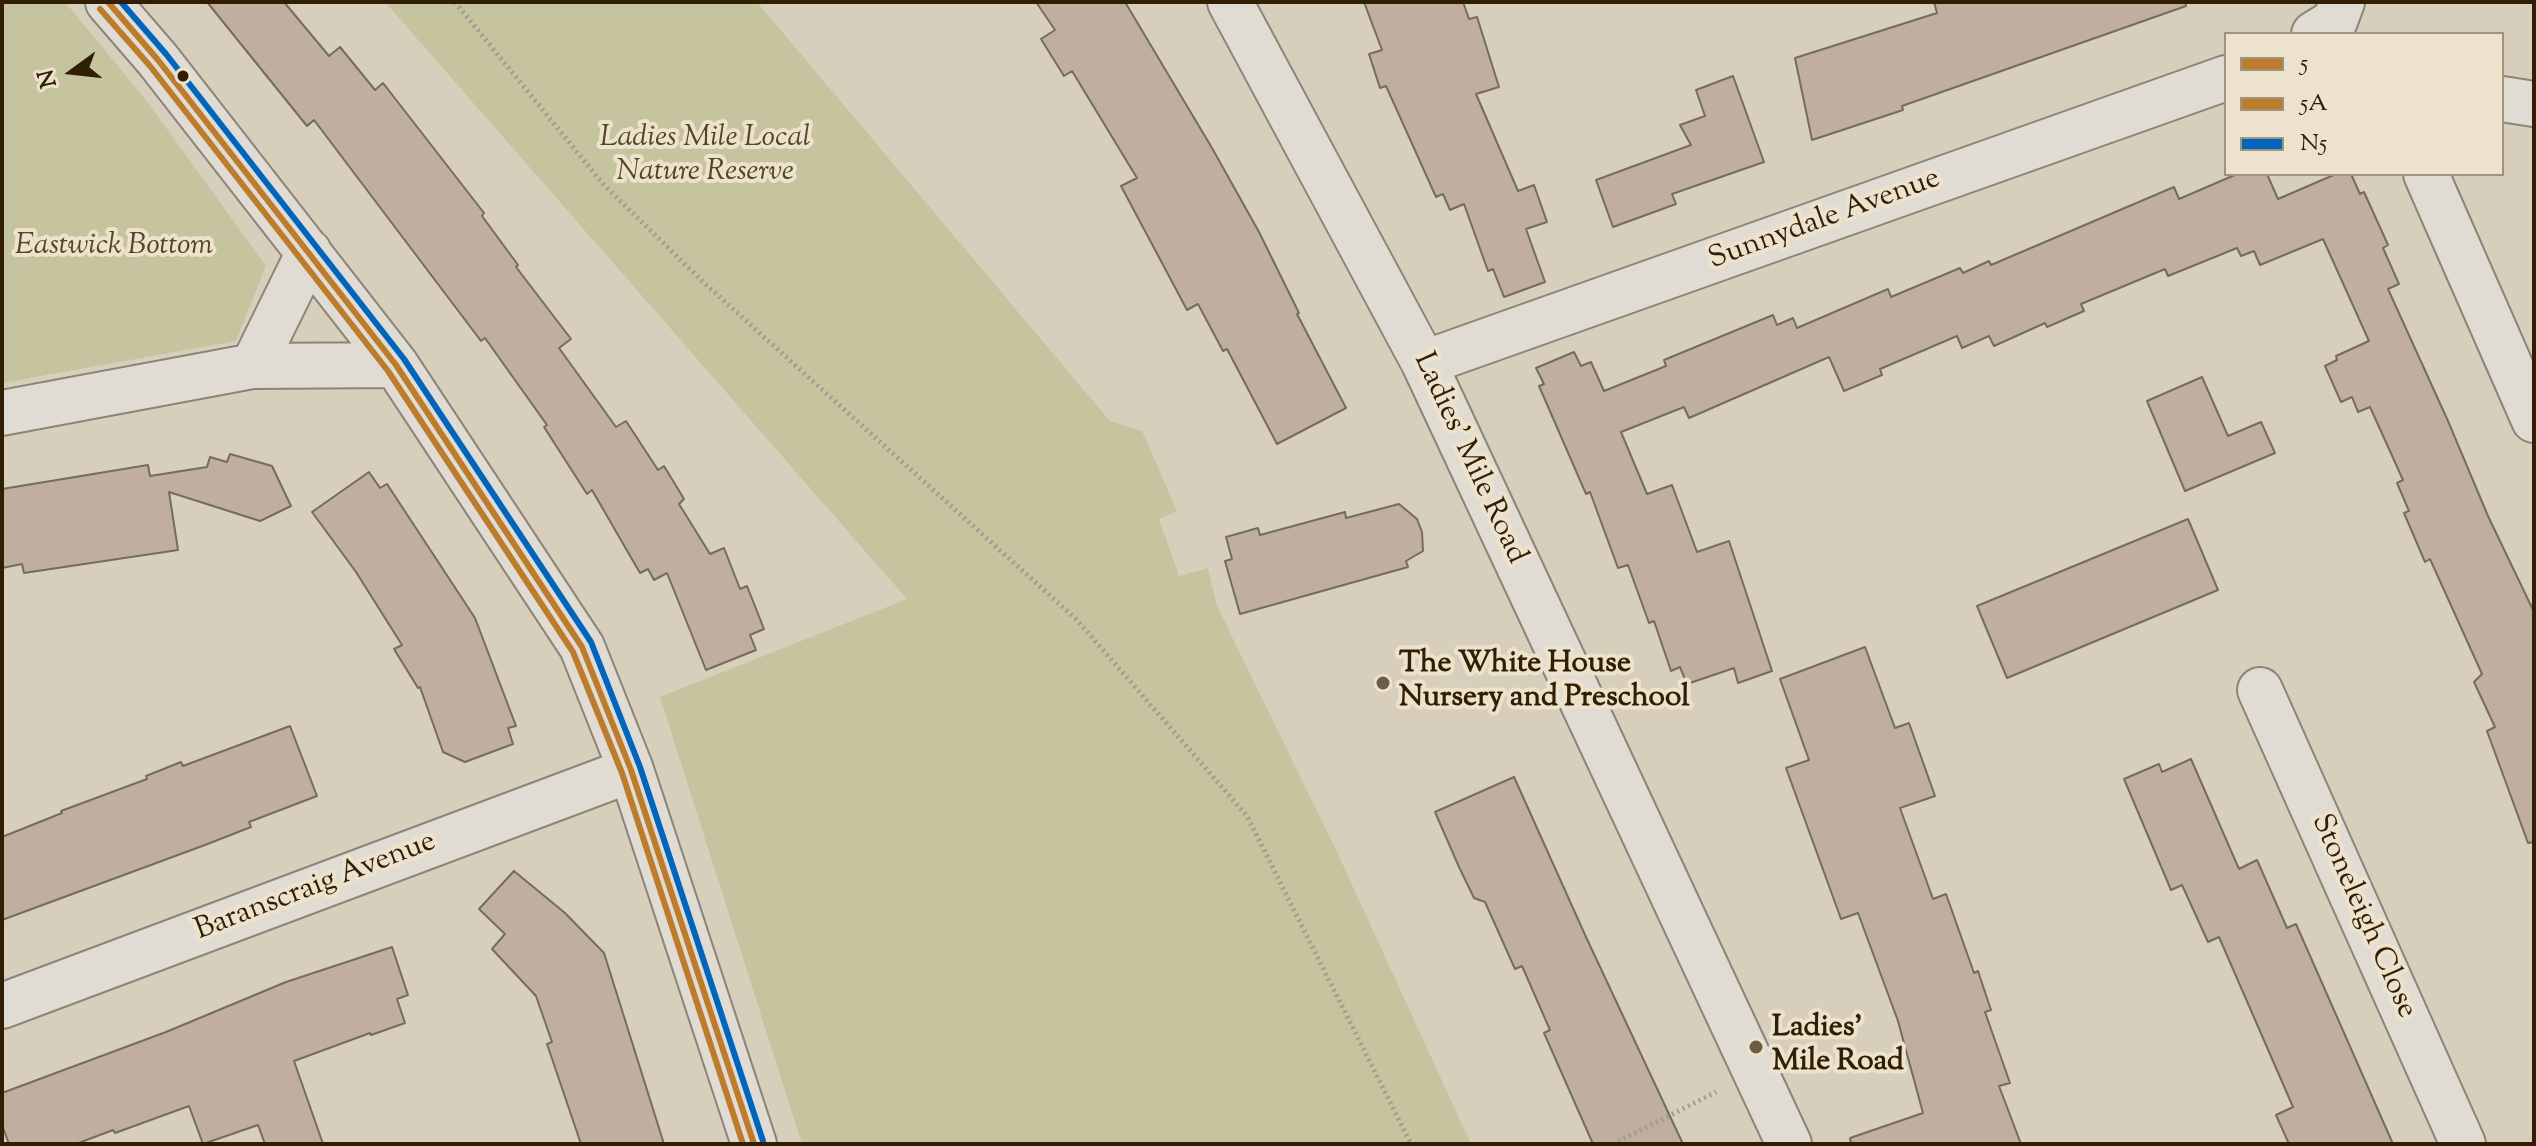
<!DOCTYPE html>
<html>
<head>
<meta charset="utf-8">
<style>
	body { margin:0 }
	#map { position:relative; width:2536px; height:1146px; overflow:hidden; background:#d7cfbc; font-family:"Sorts Mill Goudy",serif }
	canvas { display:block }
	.frame { position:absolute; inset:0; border:4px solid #311f05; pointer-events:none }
	.legend { position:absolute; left:2224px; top:32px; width:280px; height:144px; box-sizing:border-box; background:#ede2cc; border:2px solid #a2947c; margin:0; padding:10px 14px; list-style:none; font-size:24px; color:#311f05 }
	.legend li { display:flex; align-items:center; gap:16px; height:40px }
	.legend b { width:40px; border:2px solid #a2947c }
	.north { position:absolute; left:32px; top:32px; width:80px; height:80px; -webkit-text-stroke:6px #ede2cc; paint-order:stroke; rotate:255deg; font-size:22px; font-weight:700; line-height:32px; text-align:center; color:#311f05 }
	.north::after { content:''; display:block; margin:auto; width:28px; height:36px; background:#311f05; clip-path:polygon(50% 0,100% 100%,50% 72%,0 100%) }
</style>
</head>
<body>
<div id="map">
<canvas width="2536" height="1146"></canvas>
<div class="frame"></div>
<ul class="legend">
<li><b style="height:10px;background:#bd7b2c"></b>5</li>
<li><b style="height:10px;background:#bd7b2c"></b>5A</li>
<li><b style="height:10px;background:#0065bd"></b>N5</li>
</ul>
<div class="north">N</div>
</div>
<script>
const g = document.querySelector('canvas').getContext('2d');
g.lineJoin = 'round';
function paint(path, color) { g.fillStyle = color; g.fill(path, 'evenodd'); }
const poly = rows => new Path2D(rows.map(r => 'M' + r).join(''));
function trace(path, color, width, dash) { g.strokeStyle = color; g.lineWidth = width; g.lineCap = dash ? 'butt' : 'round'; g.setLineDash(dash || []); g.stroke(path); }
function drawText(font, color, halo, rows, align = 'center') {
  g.font = font + ' "Sorts Mill Goudy",serif'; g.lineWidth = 8; g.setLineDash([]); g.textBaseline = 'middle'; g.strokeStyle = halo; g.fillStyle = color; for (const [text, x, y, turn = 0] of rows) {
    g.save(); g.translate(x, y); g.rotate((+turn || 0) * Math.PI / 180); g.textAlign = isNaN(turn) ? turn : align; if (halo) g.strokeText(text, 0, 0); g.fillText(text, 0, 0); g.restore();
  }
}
const green = poly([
	[2,2,65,2,146,100,266,266,236,341,2,383],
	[385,2,757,2,1110,421,1142,431,1177,511,1159,519,1179,576,1208,568,1217,606,1337,852,1471,1144,802,1144,660,697,907,599]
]);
const building = poly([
	[207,2,284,2,329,56,340,47,375,90,383,83,484,213,482,216,518,265,516,267,571,339,559,348,616,427,626,421,658,470,664,466,684,499,679,504,710,554,724,548,740,589,747,586,764,629,750,635,756,650,706,670,667,573,654,580,648,569,640,573,592,490,587,494,544,427,547,425,485,338,481,341,314,120,307,126,207,2],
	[1036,2,1125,2,1212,148,1259,232,1299,313,1297,314,1346,408,1277,444,1227,349,1223,351,1198,304,1187,310,1178,293,1121,186,1137,178,1072,71,1064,76,1041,39,1055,30,1036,2],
	[1364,2,1463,2,1469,19,1477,17,1499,87,1476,94,1518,191,1534,185,1547,222,1526,229,1545,282,1504,297,1493,269,1488,271,1464,204,1450,210,1443,194,1436,197,1386,86,1380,88,1369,54,1382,50,1364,2],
	[1934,2,2185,2,2186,6,1902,106,1903,110,1812,140,1795,58,1937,13,1934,2],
	[1733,76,1764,162,1672,194,1676,204,1613,227,1596,180,1691,145,1680,125,1705,116,1696,90,1733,76],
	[2237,174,2267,174,2278,199,2336,174,2351,174,2360,194,2364,192,2388,245,2383,248,2399,284,2388,289,2448,421,2488,516,2534,612,2534,842,2528,843,2487,731,2495,727,2474,682,2482,674,2430,559,2425,562,2404,513,2409,511,2397,483,2403,480,2370,407,2358,412,2352,397,2341,402,2325,366,2337,360,2336,356,2369,341,2323,239,2260,265,2254,251,2241,256,2237,248,2168,276,2165,269,2081,304,2084,311,2047,327,2045,323,1994,346,1989,336,1962,348,1957,336,1880,369,1882,375,1844,391,1829,357,1689,418,1684,407,1621,432,1647,494,1672,485,1697,552,1729,541,1772,671,1738,683,1734,668,1687,684,1680,667,1671,671,1654,621,1649,623,1628,565,1618,568,1590,492,1586,494,1539,386,1544,384,1536,368,1574,352,1581,366,1591,362,1604,391,1666,366,1664,360,1773,315,1777,325,1793,318,1797,328,1888,289,1891,297,1960,268,1963,273,1989,261,1991,265,2174,187,2179,199,2237,174],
	[2202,377,2228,436,2261,422,2275,453,2185,491,2147,401,2202,377],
	[230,454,272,466,291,506,260,521,169,492,178,550,24,573,22,564,2,568,2,489,148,465,150,476,207,467,210,457,227,462,230,454],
	[369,472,380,488,387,484,475,618,516,726,508,728,513,744,465,762,443,752,420,687,418,688,394,649,402,645,356,572,312,512,369,472],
	[1399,504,1417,519,1422,532,1423,551,1406,561,1408,567,1240,614,1225,561,1232,559,1226,537,1258,528,1260,535,1345,512,1346,518,1399,504],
	[2188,519,2218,590,2007,678,1977,606,2188,519],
	[1865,647,1895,728,1909,723,1935,796,1900,808,1933,899,1946,894,1974,973,1978,971,1991,1010,1985,1012,2010,1083,1999,1086,2021,1144,1851,1144,1850,1138,1923,1113,1898,1021,1858,913,1841,919,1786,768,1809,760,1780,679,1865,647],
	[290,726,317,796,249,822,251,827,205,845,2,920,2,837,62,813,61,811,147,779,146,776,181,762,183,766,290,726],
	[2191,759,2239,869,2257,860,2287,928,2296,924,2393,1144,2289,1144,2276,1115,2293,1107,2219,937,2208,942,2182,885,2171,890,2124,779,2159,764,2162,772,2191,759],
	[1514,777,1586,937,1683,1144,1593,1144,1544,1033,1550,1030,1522,966,1515,969,1485,902,1474,898,1459,867,1435,812,1514,777],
	[514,871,565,913,604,953,664,1144,581,1144,547,1044,552,1042,536,996,492,949,505,934,479,909,514,871],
	[392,947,408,995,397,999,405,1023,371,1035,370,1033,294,1061,323,1144,265,1144,258,1125,203,1144,189,1106,115,1133,113,1130,76,1144,9,1144,2,1125,2,1093,166,1032,286,982,392,947]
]);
const path = poly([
	[455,2,603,184,702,281,1076,619,1247,816,1411,1144],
	[1613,1144,1716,1092]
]);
const minor = poly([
	[108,2,158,60,396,365,582,647,631,770,754,1144],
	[1230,2,1424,363,1789,1144],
	[2314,34,2335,21,2342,2],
	[2502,99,2534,104],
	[2426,174,2534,420],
	[1424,363,2226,78],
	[253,366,309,252],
	[2,413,253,366,396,365],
	[2260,690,2463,1144],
	[2,1006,631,770]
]);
const bus1 = poly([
	[108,2,158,60,396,365,582,647,631,770,754,1144]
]);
const bus2 = poly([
	[100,9,150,66,388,371,573,652,622,773,743,1144]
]);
const bus3 = poly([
	[121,2,166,54,404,359,591,642,640,767,763,1141]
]);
const markers = [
	[183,76,7,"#311f05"],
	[1383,683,8,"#6b5d45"],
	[1756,1047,8,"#6b5d45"]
];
const parkNames = [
	["Ladies Mile Local",705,140],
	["Nature Reserve",705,174],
	["Eastwick Bottom",114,248]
];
const streetNames = [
	["Sunnydale Avenue",1825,221,-20],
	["Ladies' Mile Road",1468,459,65],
	["Baranscraig Avenue",316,888,-21],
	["Stoneleigh Close",2362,917,66]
];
const poiNames = [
	["The White House",1399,666],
	["Nursery and Preschool",1399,700],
	["Ladies'",1772,1030],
	["Mile Road",1772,1064]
];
paint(green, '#c5c49f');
paint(building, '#c0aea1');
trace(building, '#746d5f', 2);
trace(minor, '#8c8577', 48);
trace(path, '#a09a90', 5, [2, 4]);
trace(minor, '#e0dcd3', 44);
trace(bus1, '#bd7b2c', 6);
trace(bus2, '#bd7b2c', 6);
trace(bus3, '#0065bd', 6);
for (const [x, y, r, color] of markers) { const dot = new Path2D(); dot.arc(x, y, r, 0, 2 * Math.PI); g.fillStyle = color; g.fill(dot); trace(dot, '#ede2cc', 3); }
drawText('italic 30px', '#524626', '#ede2cc', parkNames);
drawText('30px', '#311f05', '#ede2cc', streetNames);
drawText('bold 30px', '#311f05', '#ede2cc', poiNames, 'left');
</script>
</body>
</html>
